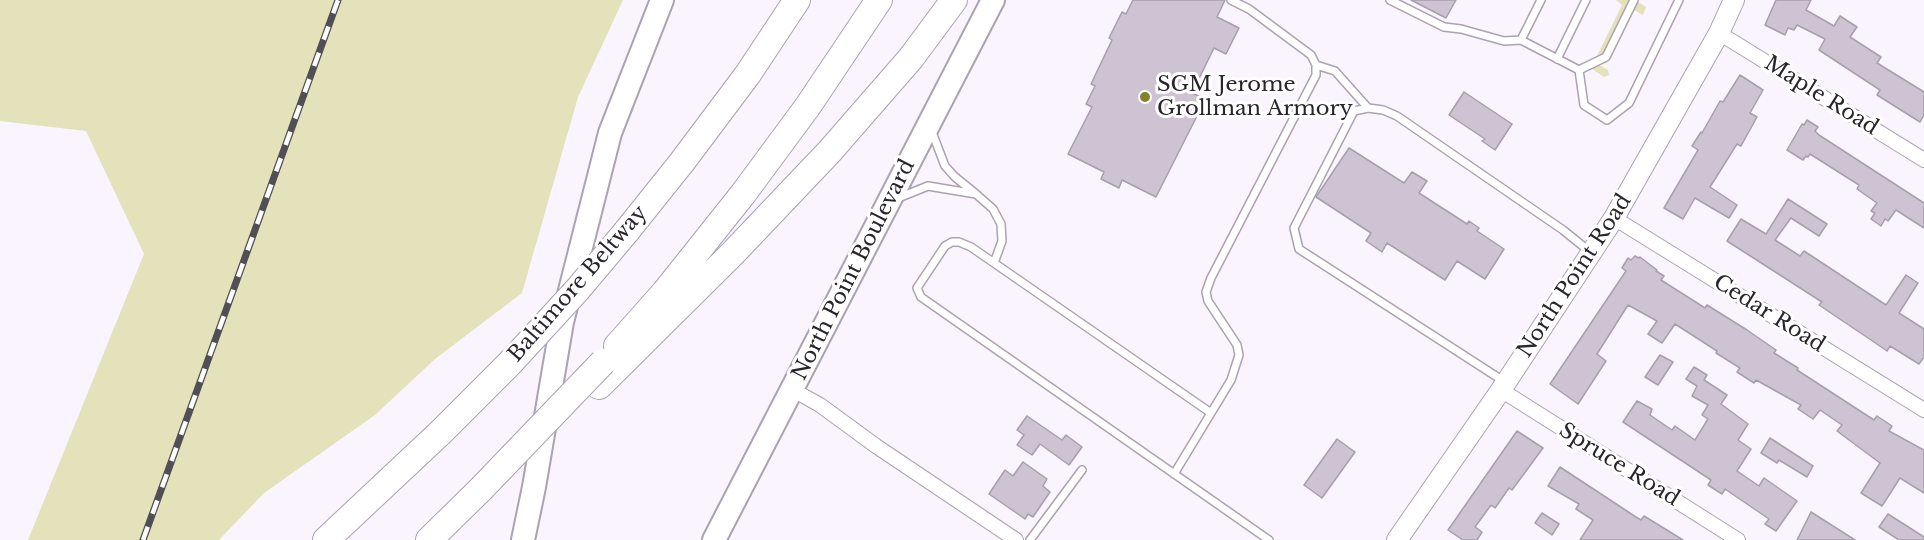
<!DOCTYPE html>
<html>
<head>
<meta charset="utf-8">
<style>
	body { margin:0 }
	canvas { display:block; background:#faf4fe }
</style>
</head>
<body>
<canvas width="1924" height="540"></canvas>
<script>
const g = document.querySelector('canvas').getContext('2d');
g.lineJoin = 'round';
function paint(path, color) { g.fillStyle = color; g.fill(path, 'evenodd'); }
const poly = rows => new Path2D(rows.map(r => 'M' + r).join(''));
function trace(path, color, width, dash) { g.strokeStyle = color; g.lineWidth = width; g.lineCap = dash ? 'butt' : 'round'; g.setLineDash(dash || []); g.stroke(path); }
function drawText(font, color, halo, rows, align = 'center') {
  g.font = font + ' "Libre Baskerville",serif'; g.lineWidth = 6; g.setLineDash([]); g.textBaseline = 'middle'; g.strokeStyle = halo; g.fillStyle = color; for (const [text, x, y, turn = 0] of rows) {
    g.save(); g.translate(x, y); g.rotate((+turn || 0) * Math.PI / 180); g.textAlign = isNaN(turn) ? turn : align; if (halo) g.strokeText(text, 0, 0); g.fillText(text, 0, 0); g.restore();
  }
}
const green = poly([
	[0,0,623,0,578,97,522,293,435,359,375,415,264,493,219,540,28,540,144,254,86,131,0,121],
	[1616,0,1635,0,1646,7,1643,15,1628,7,1599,65,1608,70,1609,75,1604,77,1591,68,1622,5]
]);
const building = poly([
	[1133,0,1225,0,1217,17,1239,28,1226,54,1214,48,1192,93,1211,102,1204,116,1198,114,1156,197,1122,180,1119,188,1101,179,1104,172,1068,154,1092,107,1086,104,1095,86,1091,84,1112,40,1109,38,1122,12,1126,14,1133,0],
	[1411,0,1456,0,1446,18,1411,0],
	[1776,0,1811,0,1806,10,1834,26,1840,16,1857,27,1850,37,1881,57,1877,63,1924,92,1924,115,1920,122,1877,95,1880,90,1819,50,1825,39,1797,25,1794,30,1788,28,1785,35,1765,25,1776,0],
	[1740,75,1763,90,1750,113,1757,117,1741,146,1737,144,1710,187,1737,205,1729,218,1695,198,1683,219,1664,208,1698,150,1692,146,1701,132,1702,133,1720,101,1723,102,1740,75],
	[1464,92,1512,124,1495,150,1482,141,1485,139,1449,115,1464,92],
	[1807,120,1818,127,1815,131,1819,135,1924,203,1924,228,1896,210,1888,221,1885,219,1881,226,1871,219,1875,213,1871,211,1877,203,1857,189,1859,185,1810,154,1808,157,1806,156,1803,160,1787,150,1802,124,1804,125,1807,120],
	[1349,148,1404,183,1412,172,1427,181,1419,193,1467,224,1469,221,1479,228,1477,231,1504,249,1485,279,1457,261,1445,280,1387,243,1382,252,1366,241,1371,233,1316,197,1349,148],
	[1788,199,1827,224,1819,236,1791,218,1775,240,1800,256,1804,251,1886,305,1906,275,1918,283,1899,313,1924,329,1924,357,1919,364,1890,346,1887,351,1871,340,1819,305,1822,302,1727,241,1741,219,1766,234,1788,199],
	[1635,256,1639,258,1640,257,1657,270,1656,271,1664,276,1661,280,1705,308,1707,305,1747,330,1776,350,1774,353,1798,368,1797,370,1874,420,1877,416,1892,426,1889,431,1924,450,1924,493,1900,478,1882,506,1861,493,1880,463,1837,431,1842,425,1820,410,1813,419,1798,409,1801,405,1756,380,1754,383,1737,372,1740,368,1716,353,1717,351,1675,324,1662,343,1648,334,1657,321,1628,305,1597,354,1606,361,1578,404,1550,384,1626,271,1622,268,1628,258,1631,260,1635,256],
	[1660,355,1673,362,1658,385,1645,377,1660,355],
	[1694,367,1707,375,1704,380,1727,395,1721,404,1748,424,1738,440,1751,449,1737,471,1759,486,1764,478,1797,501,1776,531,1765,524,1769,519,1725,489,1722,494,1708,485,1711,480,1623,422,1637,401,1652,409,1650,415,1672,430,1675,426,1695,440,1708,419,1702,415,1708,405,1692,396,1697,386,1686,379,1694,367],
	[1027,416,1062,440,1066,435,1082,447,1069,465,1040,444,1032,455,1017,445,1024,435,1017,430,1027,416],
	[1517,431,1543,448,1512,490,1509,488,1495,508,1491,505,1475,527,1482,532,1477,540,1463,540,1448,530,1517,431],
	[1770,438,1813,466,1807,477,1779,460,1777,463,1761,453,1770,438],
	[1337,439,1355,452,1322,498,1304,485,1337,439],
	[1023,462,1047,479,1043,486,1050,492,1033,517,1028,514,1025,519,989,494,1005,470,1013,476,1023,462],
	[1560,467,1636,517,1641,520,1644,516,1683,540,1580,540,1593,520,1576,509,1579,504,1548,486,1560,467],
	[1811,512,1855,540,1797,540,1811,512],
	[1542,513,1559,524,1552,535,1535,523,1542,513],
	[1888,514,1924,537,1924,540,1899,540,1879,527,1888,514]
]);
const lane = poly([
	[1390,0,1444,27,1461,29,1504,41,1521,40,1541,0],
	[1521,40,1579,70,1584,105,1607,120,1629,103,1679,0],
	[1557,59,1586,0],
	[1316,65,1335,71,1368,108],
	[1579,70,1606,57,1634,0],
	[976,194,993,209,1001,224,1002,241,994,263],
	[898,198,928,186,976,194,955,177,945,166,932,132],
	[1505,382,1299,249,1294,228,1354,111,1368,108,1383,110,1397,116,1563,230,1589,251],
	[1211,413,971,247,959,242,952,242,945,246,917,288,921,297,1269,540],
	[1174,474,1231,380,1239,355,1237,345,1208,301,1206,292,1211,278,1316,75,1316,65,1311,55,1249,9,1231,0],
	[1030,540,1082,470]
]);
const street = poly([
	[1719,33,1924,160],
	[1614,218,1924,410],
	[793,390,820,405,876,446,1016,540],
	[1501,390,1738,540]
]);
const secondary = poly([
	[1397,540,1501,390,1614,218,1719,33,1734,0]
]);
const primary = poly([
	[523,540,534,487,562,322,577,263,610,133,662,0],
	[714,540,993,0]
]);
const highway = poly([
	[626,232,682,162,748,74,797,0],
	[617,346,665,292,743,194,808,106,879,0],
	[599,386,733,253,830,151,911,58,954,0],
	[326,540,441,432,511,362],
	[429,540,481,489]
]);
const rail = poly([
	[143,540,338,0]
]);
const highwayBridge = poly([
	[511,362,578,289,626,232],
	[481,489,603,362]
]);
const markers = [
	[1145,97,6,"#848028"]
];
const poiNames = [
	["SGM Jerome",1157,85],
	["Grollman Armory",1157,109]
];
const streetNames = [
	["Maple Road",1821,96,32],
	["North Point Boulevard",854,270,-63],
	["North Point Road",1575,276,-57],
	["Baltimore Beltway",578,284,-49],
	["Cedar Road",1769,314,32],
	["Spruce Road",1619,465,32]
];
paint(green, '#e3e2ba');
paint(building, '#cdc3d3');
trace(building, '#a89eae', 1.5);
trace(lane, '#aba2b2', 10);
trace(street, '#aba2b2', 16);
trace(secondary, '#aba2b2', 22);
trace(primary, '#aba2b2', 26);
trace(highway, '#aba2b2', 28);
trace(lane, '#fff', 7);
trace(street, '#fff', 14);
trace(secondary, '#fff', 20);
trace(primary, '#fff', 22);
trace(highway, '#fff', 26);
trace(rail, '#524e55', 7);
trace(rail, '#fff', 4.5, [14]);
trace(highwayBridge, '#aba2b2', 28, []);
trace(highwayBridge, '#fff', 26);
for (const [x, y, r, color] of markers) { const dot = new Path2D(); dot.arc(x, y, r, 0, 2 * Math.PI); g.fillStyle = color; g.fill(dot); trace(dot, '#fff', 2); }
drawText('21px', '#29252c', '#fff', poiNames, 'left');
drawText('21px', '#29252c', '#fff', streetNames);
</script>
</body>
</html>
